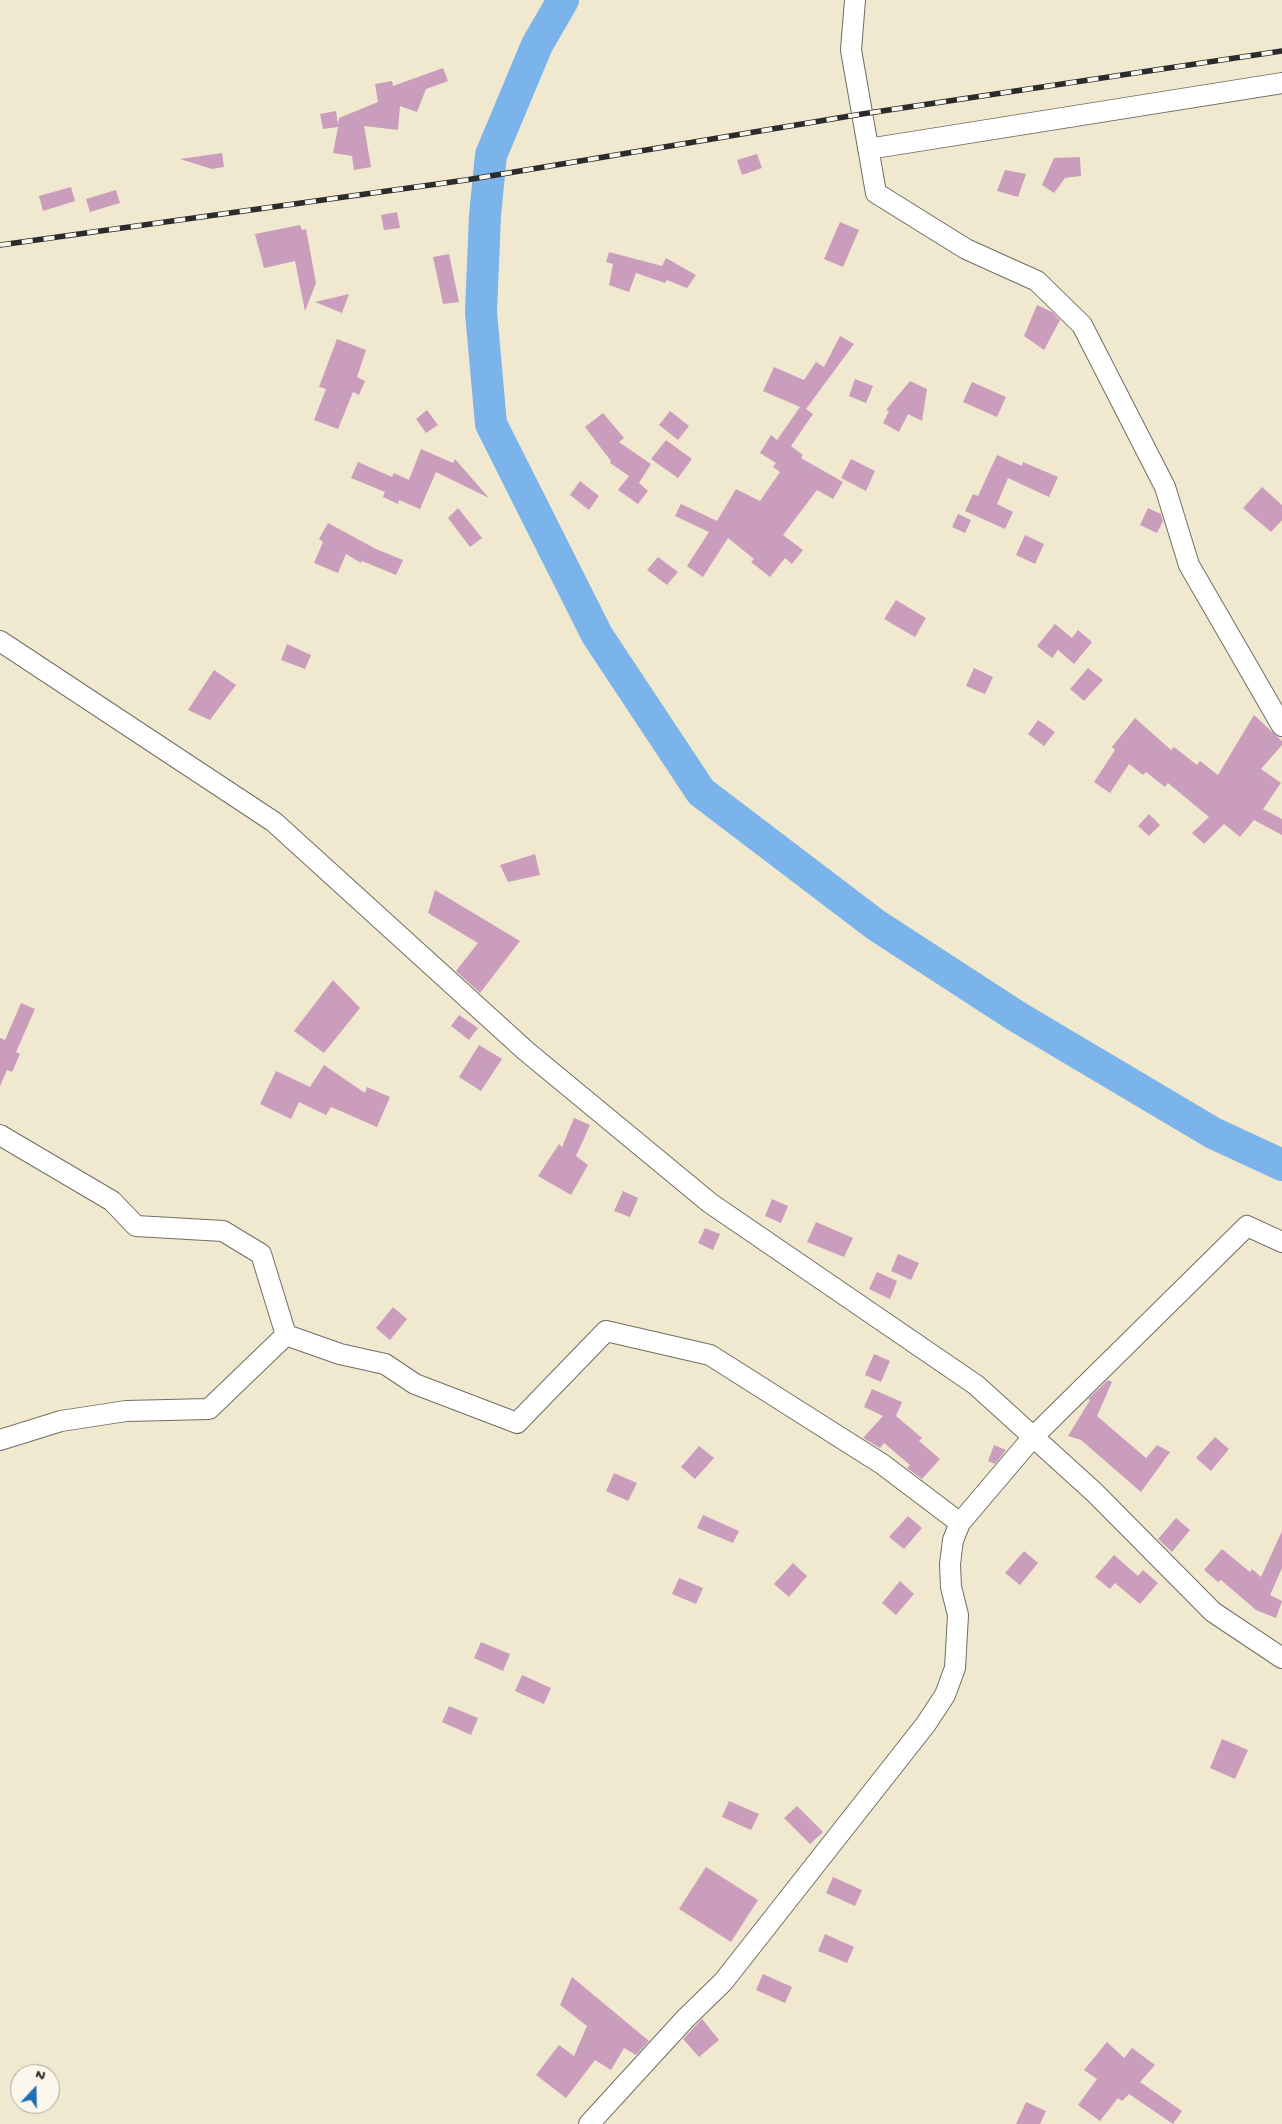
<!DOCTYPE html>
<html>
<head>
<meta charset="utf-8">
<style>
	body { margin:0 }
	#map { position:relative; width:1282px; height:2124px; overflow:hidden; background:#f0e9cf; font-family:"Gochi Hand",sans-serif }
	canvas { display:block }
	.north { position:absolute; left:10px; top:2064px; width:50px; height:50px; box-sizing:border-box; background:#fbf7ec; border:1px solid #a8a59f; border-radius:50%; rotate:21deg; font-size:14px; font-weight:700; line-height:20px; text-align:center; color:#2b2b2b }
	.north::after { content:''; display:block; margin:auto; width:18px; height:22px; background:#1f6fb2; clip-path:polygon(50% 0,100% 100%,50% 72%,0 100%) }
</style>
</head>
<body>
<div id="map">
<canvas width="1282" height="2124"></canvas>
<div class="north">N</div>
</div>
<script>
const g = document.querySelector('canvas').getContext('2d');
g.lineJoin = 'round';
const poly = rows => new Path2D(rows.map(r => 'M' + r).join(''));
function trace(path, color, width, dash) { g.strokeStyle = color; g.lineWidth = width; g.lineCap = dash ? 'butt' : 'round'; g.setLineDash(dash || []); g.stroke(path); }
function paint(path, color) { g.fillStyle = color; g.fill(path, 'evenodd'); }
const river = poly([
	[563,0,537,45,491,155,485,215,481,312,491,424,597,635,701,792,876,925,1016,1016,1213,1133,1282,1165]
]);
const building = poly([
	[443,68,448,81,426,89,417,112,400,106,398,130,364,126,371,167,354,170,352,156,333,153,338,127,323,129,320,114,336,111,338,124,339,118,378,102,375,84,392,81,393,86],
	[222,153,224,167,212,169,180,159],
	[757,154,762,168,742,175,737,160],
	[1080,157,1081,176,1065,178,1054,193,1042,185,1054,158],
	[1005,170,1026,174,1018,197,997,191],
	[71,187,75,201,43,211,39,196],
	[116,190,120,203,90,212,86,199],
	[397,212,400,228,384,230,381,215],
	[840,222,859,230,843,267,824,259],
	[300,225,302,230,306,229,316,283,305,311,295,261,264,268,255,234],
	[609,252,662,266,666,258,696,275,687,288,667,280,665,283,636,273,629,292,609,285,613,264,606,262],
	[449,254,459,302,443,304,433,257],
	[349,294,342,313,315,302],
	[1037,305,1052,312,1060,320,1044,350,1024,336],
	[840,336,854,344,806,409,813,414,791,446,803,455,801,458,843,482,833,499,817,490,783,535,803,550,792,564,785,558,770,577,751,562,754,559,728,538,703,577,687,566,709,532,675,516,681,504,717,521,736,489,760,501,780,472,773,467,776,463,760,453,771,435,777,440,800,407,763,391,774,367,804,380,816,362,824,367],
	[337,339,366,350,357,377,365,381,359,395,353,392,338,429,314,420,326,389,319,387],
	[855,379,873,386,866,403,849,396],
	[910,381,927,389,922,421,908,414,899,432,883,423,889,411,886,410],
	[972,382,1006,397,997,417,963,402],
	[427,410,438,425,426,433,416,419],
	[670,411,689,426,678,440,659,425],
	[603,413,624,438,619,442,651,464,639,483,648,491,638,504,618,490,629,476,610,463,611,461,585,427],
	[666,440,692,459,678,478,651,459],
	[421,449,453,463,455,459,489,498,436,472,420,509,399,500,398,504,383,497,385,492,351,478,358,462,392,477,394,473,409,480],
	[997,455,1022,466,1023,462,1058,477,1049,497,1008,478,997,504,1013,512,1005,529,965,511,973,494,978,496],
	[851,459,875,471,866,491,841,478],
	[580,481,599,496,589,510,570,495],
	[1262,487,1282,505,1282,520,1271,532,1243,508],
	[458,508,482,538,470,547,448,518],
	[1148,508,1161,514,1163,521,1157,533,1140,525],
	[958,514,971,520,965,533,952,527],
	[328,523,376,549,403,560,396,575,362,561,361,563,346,554,338,573,314,563,323,542,319,539],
	[1025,535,1044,544,1035,564,1016,555],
	[658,557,678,572,667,585,647,570],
	[896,600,926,618,915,637,884,619],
	[1055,624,1072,638,1078,630,1092,642,1074,664,1058,650,1052,658,1037,646],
	[287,644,311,655,305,669,281,660],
	[974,668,993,677,985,694,966,686],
	[1088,668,1103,680,1084,701,1070,689],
	[214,670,236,685,210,720,188,710],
	[1254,715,1282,741,1282,745,1261,769,1281,783,1263,809,1282,819,1282,835,1254,820,1240,837,1224,824,1204,844,1192,833,1209,817,1168,783,1165,787,1146,772,1143,775,1129,764,1110,793,1094,782,1115,750,1112,747,1135,718,1171,750,1174,747,1197,765,1200,761,1218,775],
	[1038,720,1055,732,1044,746,1028,734],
	[1149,814,1160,825,1149,836,1138,826],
	[535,854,540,875,508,882,500,865],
	[435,890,520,941,480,993,456,971,478,943,428,913],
	[333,980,360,1008,324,1053,294,1031],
	[21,1003,35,1009,16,1052,20,1054,12,1072,7,1070,0,1086,0,1038,5,1040],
	[459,1015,478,1028,469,1040,451,1026],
	[479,1045,502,1059,481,1091,459,1077],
	[324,1065,365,1093,367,1087,390,1097,377,1127,331,1107,326,1115,299,1102,291,1119,260,1104,276,1071,310,1087],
	[574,1118,590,1125,576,1156,588,1165,571,1195,538,1176,559,1144,562,1147],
	[623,1191,638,1198,630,1217,614,1211],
	[772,1199,788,1206,781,1223,765,1216],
	[816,1222,853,1238,844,1257,807,1242],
	[705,1228,720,1234,713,1250,698,1243],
	[898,1254,919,1263,911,1280,891,1271],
	[877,1272,897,1281,890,1299,869,1289],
	[393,1307,407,1319,390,1340,376,1328],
	[874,1354,890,1361,881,1382,865,1375],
	[1108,1380,1112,1382,1097,1416,1146,1458,1157,1445,1170,1452,1141,1492,1081,1440,1068,1436,1090,1400,1088,1399],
	[872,1389,902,1402,896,1416,922,1438,919,1441,940,1459,922,1479,907,1468,910,1465,884,1443,880,1448,863,1438,883,1416,864,1407],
	[1215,1437,1229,1449,1211,1471,1196,1458],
	[994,1445,1006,1450,995,1464,988,1461],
	[699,1446,714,1458,695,1479,681,1467],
	[614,1473,637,1483,628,1501,606,1491],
	[703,1515,739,1531,733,1543,697,1528],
	[908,1516,922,1528,904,1549,889,1537],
	[1176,1518,1190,1530,1172,1552,1158,1539],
	[1282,1531,1282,1568,1270,1595,1282,1601,1276,1618,1256,1610,1221,1580,1218,1582,1204,1570,1222,1549,1250,1572,1252,1569,1261,1577],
	[1024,1551,1038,1563,1020,1585,1005,1573],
	[1114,1555,1138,1576,1143,1570,1158,1583,1140,1604,1115,1583,1110,1589,1095,1577],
	[793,1563,807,1576,789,1597,774,1584],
	[679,1578,703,1588,696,1604,672,1594],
	[900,1581,914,1594,896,1615,882,1603],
	[481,1642,510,1654,503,1671,474,1658],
	[522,1675,551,1688,544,1704,515,1691],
	[449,1706,478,1718,471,1735,442,1722],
	[1222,1739,1248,1750,1235,1779,1210,1768],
	[729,1801,759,1814,751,1830,722,1817],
	[797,1806,823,1832,810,1844,784,1818],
	[706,1867,758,1900,731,1942,679,1909],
	[833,1877,862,1890,855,1906,826,1893],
	[825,1934,854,1947,847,1963,818,1951],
	[763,1974,792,1987,785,2003,756,1990],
	[572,1977,649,2041,636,2055,624,2048,611,2070,595,2060,566,2098,536,2075,559,2045,574,2056,587,2026,560,2005],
	[702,2019,719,2040,699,2057,683,2039],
	[1107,2042,1124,2058,1132,2048,1155,2065,1140,2082,1182,2111,1173,2124,1129,2094,1122,2101,1118,2098,1100,2121,1078,2105,1097,2079,1084,2070],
	[1026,2102,1046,2111,1040,2124,1016,2124]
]);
const street = poly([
	[855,0,851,50,876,193,966,249,1037,281,1082,325,1165,487,1189,565,1282,726],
	[868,149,1282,83],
	[0,641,274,822,526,1051,710,1203,976,1385,1094,1492,1213,1612,1282,1658],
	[0,1135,112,1201,136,1226,223,1231,261,1254,286,1335,340,1354,385,1364,415,1384,517,1423,606,1331,710,1355,882,1464,960,1523],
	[0,1440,61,1421,126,1411,209,1409,286,1335],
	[589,2124,685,2019,723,1982,926,1724,945,1695,955,1668,958,1615,951,1587,950,1564,953,1540,960,1523,1033,1437,1247,1226,1282,1242]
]);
const rail = poly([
	[0,245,466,180,862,114,1282,51]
]);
trace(river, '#7ab4eb', 32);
paint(building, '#ca9dbd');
trace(street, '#706e64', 22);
trace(street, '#fff', 20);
trace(rail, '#2b2b2b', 5.5);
trace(rail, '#fbf7ec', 4, [11]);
</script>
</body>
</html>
